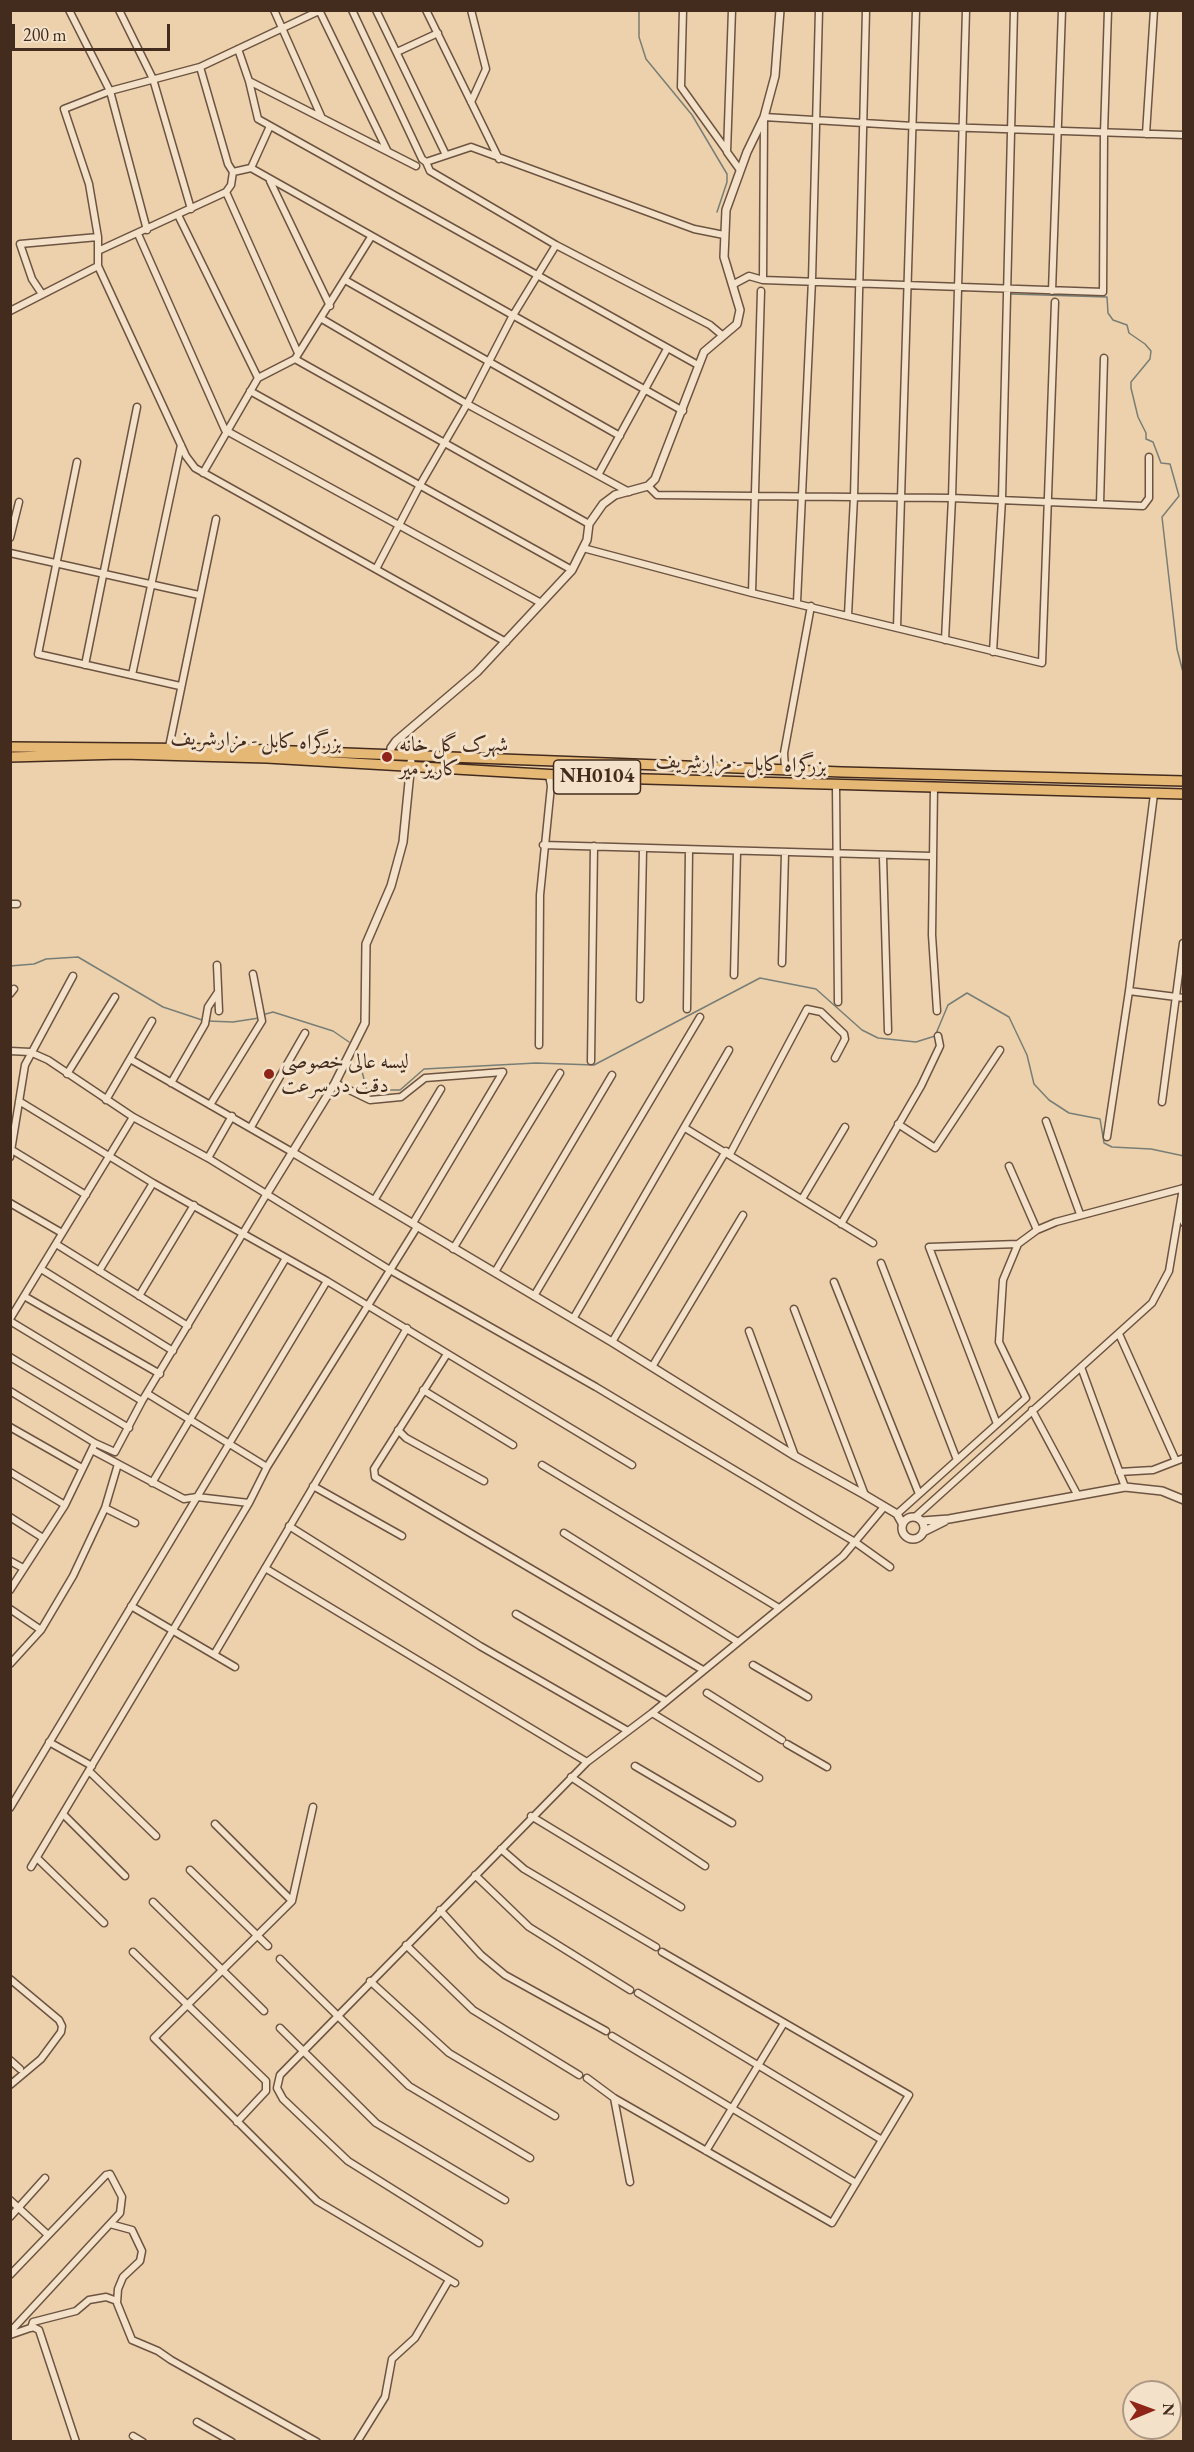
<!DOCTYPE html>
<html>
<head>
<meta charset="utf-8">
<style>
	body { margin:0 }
	#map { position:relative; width:1194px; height:2452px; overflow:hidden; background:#ecd1ac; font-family:"EB Garamond",serif }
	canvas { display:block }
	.frame { position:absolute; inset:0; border:12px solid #432b1e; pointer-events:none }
	.north { position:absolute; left:1122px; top:2380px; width:60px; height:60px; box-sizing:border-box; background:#f3e1c9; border:2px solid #ad9885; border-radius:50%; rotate:89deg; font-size:16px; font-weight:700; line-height:24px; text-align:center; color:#432b1e }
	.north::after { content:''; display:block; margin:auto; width:21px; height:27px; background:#8f2418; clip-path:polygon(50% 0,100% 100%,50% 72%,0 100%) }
	.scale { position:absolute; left:12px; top:24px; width:158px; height:27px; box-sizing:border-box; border:3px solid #432b1e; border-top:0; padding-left:8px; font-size:18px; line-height:21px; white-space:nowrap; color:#432b1e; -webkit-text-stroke:4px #f3e1c9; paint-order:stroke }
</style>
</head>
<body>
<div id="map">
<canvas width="1194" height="2452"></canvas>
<div class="frame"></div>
<div class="north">N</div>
<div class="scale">200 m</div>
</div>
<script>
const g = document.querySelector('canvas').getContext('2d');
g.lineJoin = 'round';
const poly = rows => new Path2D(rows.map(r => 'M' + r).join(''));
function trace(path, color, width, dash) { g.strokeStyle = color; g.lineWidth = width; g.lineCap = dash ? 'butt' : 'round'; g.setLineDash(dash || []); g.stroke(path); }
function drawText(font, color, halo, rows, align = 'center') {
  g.font = font + ' "EB Garamond",Amiri,serif'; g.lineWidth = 6; g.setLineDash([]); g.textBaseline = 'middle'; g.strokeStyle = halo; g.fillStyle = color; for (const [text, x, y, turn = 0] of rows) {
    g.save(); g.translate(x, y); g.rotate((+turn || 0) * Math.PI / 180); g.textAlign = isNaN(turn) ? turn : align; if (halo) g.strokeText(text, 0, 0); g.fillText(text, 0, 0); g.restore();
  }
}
const stream = poly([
	[639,10,639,37,646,59,692,115,727,174,727,182,717,212],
	[1011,294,1107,297,1108,313,1113,320,1127,325,1129,333,1145,344,1151,351,1150,359,1131,382,1131,388,1138,417,1146,433,1146,439,1153,442,1161,463,1170,464,1179,496,1162,517,1177,649,1184,676],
	[10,966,34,964,46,959,78,957,163,1007,202,1020],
	[262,1015,273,1012,333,1031,349,1042],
	[207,1021,233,1022,259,1018],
	[357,1053,367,1090,400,1090,424,1069,536,1063,594,1065,760,978,816,989,862,1030,878,1038,916,1042,935,1036,948,1005,967,993,1009,1017,1027,1055,1034,1084,1049,1100,1069,1113,1100,1119,1104,1143,1112,1147,1151,1149,1184,1156]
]);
const minor = poly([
	[69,10,110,91,147,230],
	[119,10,153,79,191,209],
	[274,10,321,116],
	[319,10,387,150],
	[321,10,200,67,110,91,64,109,89,184,98,237,98,266,186,456,195,468,506,642],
	[352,10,422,159,426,162,471,147,694,229,724,235],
	[376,10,446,155],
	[426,10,499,159],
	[471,10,486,69,471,102],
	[683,10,681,87,727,151],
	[732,10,727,152,740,170],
	[238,49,249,81,258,119,698,365],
	[397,52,438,33],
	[249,81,416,166],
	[1146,134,1154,10],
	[426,162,430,171,556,245,710,325,722,335],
	[251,168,683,411],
	[233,172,251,168,270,126],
	[270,181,330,306],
	[226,192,298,353],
	[178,215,258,378],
	[138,234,225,430,541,603],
	[100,250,226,192,231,185,233,172,228,164,200,67],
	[345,280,620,436],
	[763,280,764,117,913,126,1184,135],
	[734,284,749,276,763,280,1103,292,1104,133,1108,10],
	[1052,291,1062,10],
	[42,294,32,279,20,244,98,237],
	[10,311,98,266],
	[322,319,467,404,629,492],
	[295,359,589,524],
	[250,391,572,570],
	[77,462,38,654,180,686],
	[203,473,258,378,295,359,371,237],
	[598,475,667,349],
	[648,486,657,495,952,498,1143,506,1149,498,1149,457],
	[1100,504,1104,358],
	[10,538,19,502],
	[583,548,752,593,1042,663,1055,302],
	[10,553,199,595],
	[376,569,420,485,467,404,512,317,556,245],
	[752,593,761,291],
	[797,602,812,280,819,10],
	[848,615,854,497,866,10],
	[897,628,916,10],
	[945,640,952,498,966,10],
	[993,652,1002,499,1014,10],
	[85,665,137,407],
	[132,675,181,445],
	[169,747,216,519],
	[785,768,784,753,811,606],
	[836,786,838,1002],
	[934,786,932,935,937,1011],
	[543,845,931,856],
	[883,857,888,1031],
	[10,904,17,904],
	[782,963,785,853],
	[217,965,219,1011],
	[734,975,737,851],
	[1129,991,1184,998],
	[10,994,14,989],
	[640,999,643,849],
	[687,1009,689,851],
	[539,1045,540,895,551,786,549,775],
	[10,1051,30,1052,48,1060,133,1117,208,1158,390,1270,596,1387,855,1542,890,1567],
	[130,1059,292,1152],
	[591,1061,594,846],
	[67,1074,115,997],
	[171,1083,205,1024,208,1007,218,992],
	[335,1083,370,1100,401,1097,425,1078,503,1072,413,1223],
	[106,1100,152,1021],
	[19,1101,153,1183,327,1281,632,1465],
	[1162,1102,1183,943],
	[210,1105,262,1021,253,974],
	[1046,1121,1080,1214],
	[898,1124,935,1148,1000,1050],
	[251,1127,305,1033],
	[685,1128,873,1243],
	[1107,1137,1129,991,1154,794],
	[12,1150,86,1195],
	[730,1154,807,1009,821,1012,844,1034,845,1039,835,1058],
	[10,1157,25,1065,73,976],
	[208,1158,232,1116],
	[1009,1166,1037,1230],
	[375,1199,441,1089],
	[802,1199,845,1127],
	[10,1203,62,1233],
	[1179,1212,1184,1223],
	[841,1224,921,1086,940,1046,938,1036],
	[56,1244,188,1326],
	[453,1249,560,1073],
	[881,1263,957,1460],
	[41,1269,173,1351],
	[99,1271,153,1183],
	[495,1272,612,1075],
	[834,1282,919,1494],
	[24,1296,160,1374],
	[139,1296,194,1205],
	[534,1296,700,1017],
	[794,1309,865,1495],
	[10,1319,133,1117],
	[573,1319,729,1050],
	[10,1321,142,1401],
	[749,1331,795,1456],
	[1119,1334,1176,1461],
	[612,1342,726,1151],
	[447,1354,374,1469,375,1477,703,1670],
	[10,1357,129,1428],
	[652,1367,743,1215],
	[1081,1367,1125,1487],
	[423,1390,513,1445],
	[10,1391,95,1443,115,1452,142,1401,266,1195],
	[148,1394,267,1467],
	[1032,1410,1077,1494],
	[997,1424,929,1247,1018,1244],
	[10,1427,82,1468],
	[398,1430,406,1438,484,1481],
	[92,1450,184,1499,197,1497,249,1503],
	[542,1465,779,1608],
	[10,1472,65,1505],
	[1119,1472,1153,1470,1184,1458],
	[152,1483,286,1258],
	[313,1486,402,1536],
	[105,1508,135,1523],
	[897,1514,1026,1398,999,1342,1003,1280,1018,1244,1037,1230,1056,1222,1184,1188],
	[10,1517,43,1538],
	[915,1517,1152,1303,1169,1271,1183,1188],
	[289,1526,480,1646,628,1731],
	[564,1533,738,1642],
	[10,1561,23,1568],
	[265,1568,587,1762],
	[10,1590,65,1505,95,1443],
	[131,1606,235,1667],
	[10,1609,41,1630],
	[516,1614,666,1701],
	[215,1653,407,1328],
	[10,1664,41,1630,73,1576,105,1508,118,1464],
	[753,1665,808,1697],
	[707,1693,782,1740],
	[652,1713,759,1778],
	[49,1742,92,1766],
	[787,1744,827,1767],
	[635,1766,732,1823],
	[89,1771,156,1836],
	[571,1777,705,1866],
	[313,1807,292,1901,154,2038,317,2201,455,2283],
	[10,1808,327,1281],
	[63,1814,125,1876],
	[531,1816,681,1907],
	[215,1824,292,1901],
	[501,1849,524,1869,656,1947],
	[37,1858,104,1923],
	[31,1867,249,1503,267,1467,417,1227],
	[190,1870,268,1946],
	[475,1875,529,1927,630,1990],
	[153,1902,264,2011],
	[440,1910,481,1955,505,1975,606,2031],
	[406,1945,473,2010,579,2075],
	[133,1952,266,2081,266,2091,237,2122],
	[280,1959,409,2086,530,2158],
	[10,1979,59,2020,62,2026,61,2032,41,2059,10,2085],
	[370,1981,449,2053,555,2116],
	[638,1993,882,2140],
	[280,2028,376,2123,505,2200],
	[612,2036,856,2183],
	[10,2060,20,2069],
	[587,2078,614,2098,832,2223,909,2095,662,1952],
	[614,2098,630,2182],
	[706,2151,784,2023],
	[10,2200,48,2235],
	[10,2217,45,2178],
	[110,2224,132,2230,142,2251,140,2261,123,2277,118,2289,117,2303,132,2340,158,2351,171,2360,317,2442],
	[479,2243,348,2161,283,2099,277,2088,280,2075,587,1762,652,1713,843,1556,884,1507],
	[10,2275,106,2175,110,2174,122,2197,120,2213,10,2332],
	[31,2328,33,2322,76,2311,89,2300,106,2297,117,2301],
	[10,2335,33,2327,39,2330,76,2442],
	[197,2422,232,2442],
	[133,2436,143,2442],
	[357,2442,385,2397,392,2359,415,2338,449,2280]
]);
const tertiary = poly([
	[390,760,391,748,396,741,477,672,572,570,587,540,589,524,603,504,615,495,648,486,655,479,704,352,737,324,740,310,724,257,726,210,747,152,764,117,775,76,780,10],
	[292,1152,612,1342,795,1456,865,1495,897,1514,902,1523],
	[266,1195,335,1083,365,1023,366,944,391,886,403,842,411,762],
	'902 1528a11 11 0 1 1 22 0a11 11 0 1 1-22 0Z',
	[922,1521,949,1519,1125,1487,1162,1491,1184,1500],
	[923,1532,945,1521]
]);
const trunk = poly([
	[10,747,241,749,842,772,1184,781],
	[10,757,122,754,267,758,610,778,1184,794]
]);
const markers = [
	[387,757,6,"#8f2418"],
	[269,1074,6,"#8f2418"]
];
const shields = [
	[597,777,87]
];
const shieldNames = [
	["NH0104",597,777]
];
const streetNames = [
	["بزرگراه کابل - مزارشریف",256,741,2],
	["بزرگراه کابل - مزارشریف",741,764,2]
];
const poiNames = [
	["شهرک گل خانه",399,745],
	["کاریز میر",399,769],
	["لیسه عالی خصوصی",281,1062],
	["دقت در سرعت",281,1086]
];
trace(stream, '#787e77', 1.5);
trace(minor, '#6d5442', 9);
trace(tertiary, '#6d5442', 10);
trace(trunk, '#432b1e', 12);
trace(minor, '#f3e1c9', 6);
trace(tertiary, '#f3e1c9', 7);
trace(trunk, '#e6b876', 9);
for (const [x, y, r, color] of markers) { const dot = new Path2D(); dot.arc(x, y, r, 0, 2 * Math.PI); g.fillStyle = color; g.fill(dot); trace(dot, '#f3e1c9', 2); }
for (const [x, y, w] of shields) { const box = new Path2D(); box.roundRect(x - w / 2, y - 17, w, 34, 4.5); g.fillStyle = '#f3e1c9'; g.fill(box); trace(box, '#432b1e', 1.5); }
drawText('bold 20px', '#432b1e', null, shieldNames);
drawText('21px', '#432b1e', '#f3e1c9', streetNames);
drawText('21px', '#432b1e', '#f3e1c9', poiNames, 'left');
</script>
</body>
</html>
